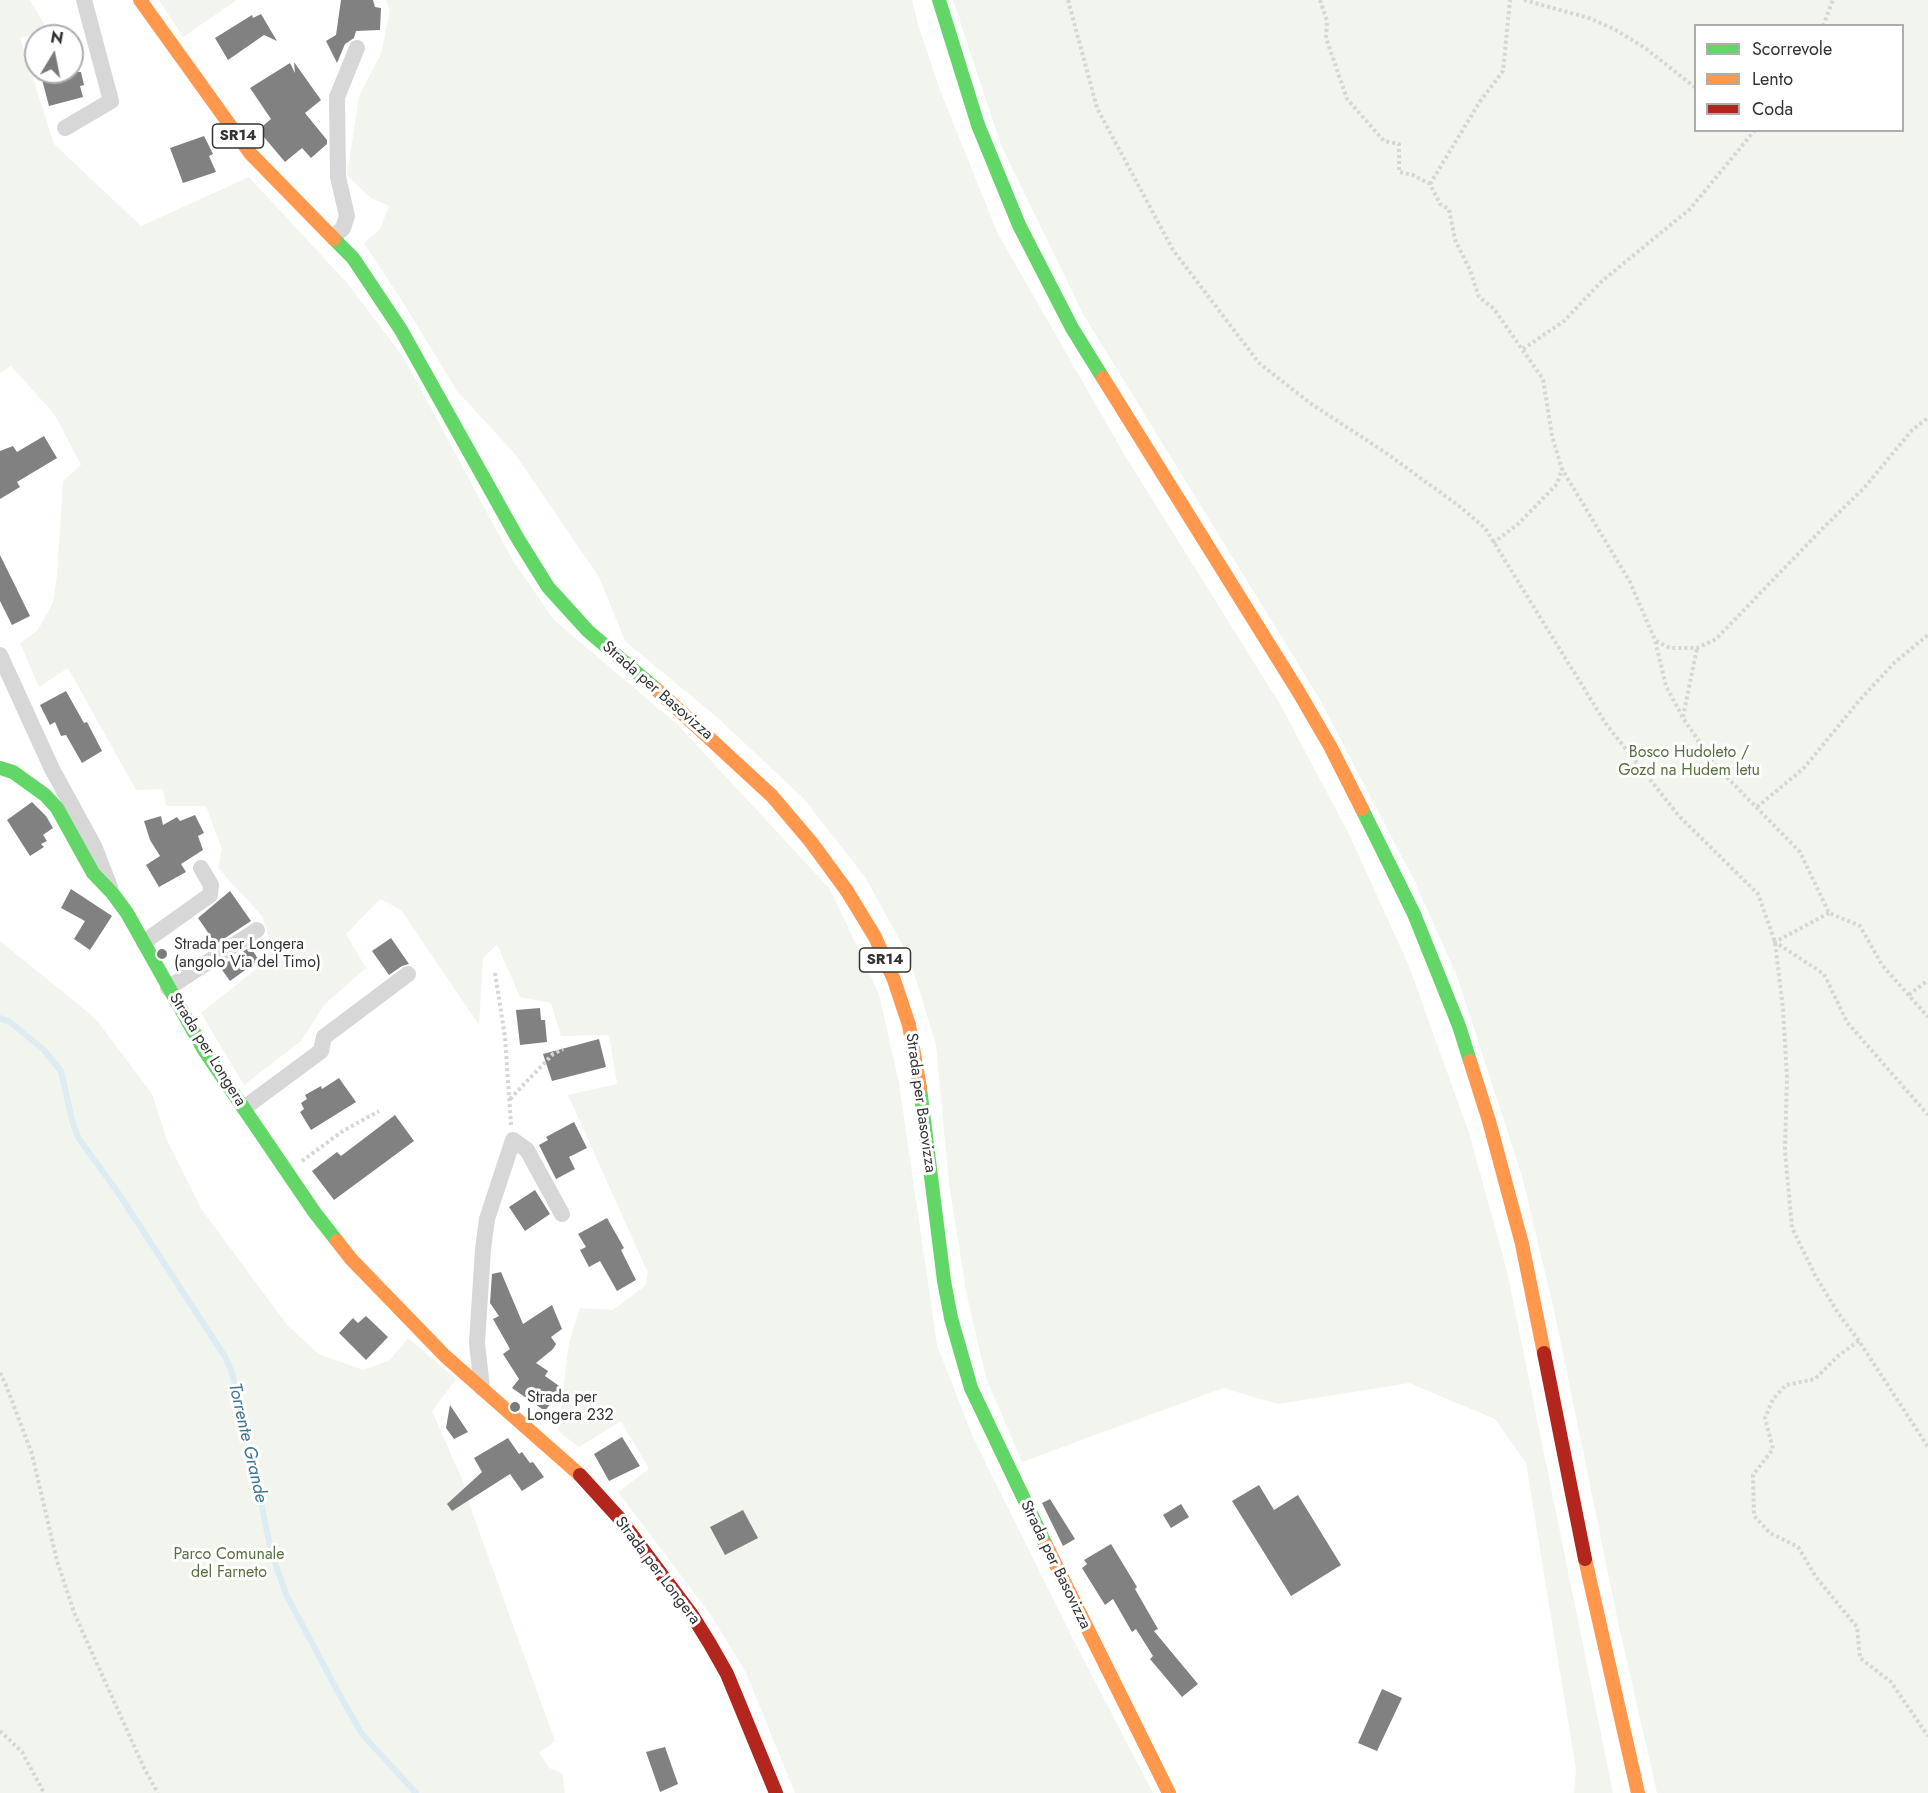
<!DOCTYPE html>
<html>
<head>
<meta charset="utf-8">
<style>
	body { margin:0 }
	#map { position:relative; width:1928px; height:1793px; overflow:hidden; background:#fff; font-family:Jost,sans-serif }
	canvas { display:block }
	.legend { position:absolute; left:1694px; top:24px; width:210px; height:108px; box-sizing:border-box; background:#fff; border:2px solid #adadad; margin:0; padding:8px 10px; list-style:none; font-size:18px; color:#333 }
	.legend li { display:flex; align-items:center; gap:12px; height:30px }
	.legend b { width:30px; border:2px solid #adadad }
	.north { position:absolute; left:24px; top:24px; width:60px; height:60px; box-sizing:border-box; background:#fff; border:2px solid #adadad; border-radius:50%; rotate:10deg; font-size:16px; font-weight:700; line-height:24px; text-align:center; color:#333 }
	.north::after { content:''; display:block; margin:auto; width:21px; height:27px; background:#7a7a7a; clip-path:polygon(50% 0,100% 100%,50% 72%,0 100%) }
</style>
</head>
<body>
<div id="map">
<canvas width="1928" height="1793"></canvas>
<ul class="legend">
<li><b style="height:8px;background:#63d668"></b>Scorrevole</li>
<li><b style="height:8px;background:#ff974d"></b>Lento</li>
<li><b style="height:8px;background:#b3261e"></b>Coda</li>
</ul>
<div class="north">N</div>
</div>
<script>
const g = document.querySelector('canvas').getContext('2d');
g.lineJoin = 'round';
function paint(path, color) { g.fillStyle = color; g.fill(path, 'evenodd'); }
const poly = rows => new Path2D(rows.map(r => 'M' + r).join(''));
function trace(path, color, width, dash) { g.strokeStyle = color; g.lineWidth = width; g.lineCap = dash ? 'butt' : 'round'; g.setLineDash(dash || []); g.stroke(path); }
function drawText(font, color, halo, rows, align = 'center') {
  g.font = font + ' Jost,sans-serif'; g.lineWidth = 6; g.setLineDash([]); g.textBaseline = 'middle'; g.strokeStyle = halo; g.fillStyle = color; for (const [text, x, y, turn = 0] of rows) {
    g.save(); g.translate(x, y); g.rotate((+turn || 0) * Math.PI / 180); g.textAlign = isNaN(turn) ? turn : align; if (halo) g.strokeText(text, 0, 0); g.fillText(text, 0, 0); g.restore();
  }
}
const green = poly([
	[0,0,30,0,48,31,20,38,54,144,141,226,249,177,348,284,404,358,512,559,554,620,677,724,830,889,879,994,899,1083,937,1345,972,1435,1074,1641,1153,1793,795,1793,746,1673,711,1615,618,1492,649,1469,621,1421,579,1447,558,1431,569,1343,580,1308,613,1310,645,1286,648,1273,568,1095,617,1084,609,1035,561,1036,551,1003,520,997,497,944,483,958,479,1025,401,910,380,899,346,934,366,968,324,1005,301,1041,244,1085,201,1013,265,962,270,941,262,916,218,868,222,849,206,806,166,806,163,789,136,790,68,668,39,687,20,643,38,630,53,602,57,575,63,481,81,465,55,415,11,366,0,373],
	[159,0,237,0,183,37],
	[386,0,912,0,919,28,942,95,997,232,1124,454,1281,706,1349,834,1409,966,1470,1136,1507,1271,1613,1793,1574,1793,1576,1770,1526,1463,1495,1419,1409,1383,1278,1404,1223,1388,1022,1462,986,1378,967,1296,949,1184,936,1045,909,957,865,877,803,798,719,719,625,641,599,577,515,454,457,391,404,304,364,243,380,229,389,206,371,198,347,175,359,96,381,54,390,10],
	[953,0,1928,0,1928,1793,1657,1793,1618,1622,1554,1310,1522,1176,1457,976,1414,880,1319,698,1083,314,1001,145],
	[1696,26,1902,26,1902,130,1696,130],
	[0,941,95,1018,152,1094,167,1140,202,1210,288,1326,319,1354,363,1370,390,1360,408,1338,456,1379,432,1411,464,1484,470,1506,555,1741,539,1753,549,1768,562,1773,565,1793,0,1793]
]);
const stream = poly([
	[0,1018,10,1022,44,1050,61,1071,73,1124,79,1139,117,1191,224,1355,231,1370,241,1405,271,1551,286,1594,332,1681,362,1734,416,1793]
]);
const building = poly([
	[341,0,373,0,375,7,381,8,380,30,356,31,354,38,345,44,337,63,326,41,336,35],
	[261,14,277,41,264,35,228,60,215,38,252,15,253,18],
	[294,62,321,100,305,113,327,140,327,144,311,158,302,148,285,162,258,130,271,119,250,88,290,63,295,73],
	[40,72,81,72,84,85,80,86,83,97,49,106],
	[204,136,213,154,209,156,216,172,183,183,170,148],
	[44,436,57,458,17,482,20,487,0,499,0,451,13,446,17,452],
	[0,555,30,616,12,625,0,601],
	[66,691,84,723,87,722,102,751,82,763,66,735,61,736,55,722,50,725,40,705],
	[32,802,46,816,53,828,43,835,47,841,41,844,44,847,30,856,7,820],
	[195,815,204,833,198,836,203,850,181,864,186,872,159,887,146,865,160,856,150,840,144,821,161,816,163,825,177,817,180,821],
	[71,889,112,916,90,950,74,939,85,921,61,908],
	[230,891,251,921,216,944,198,918],
	[391,938,409,964,402,966,389,975,372,951],
	[250,947,259,960,230,981,220,967],
	[540,1008,541,1020,545,1020,547,1042,520,1045,516,1010],
	[599,1039,606,1067,552,1081,543,1054],
	[339,1078,356,1102,311,1130,300,1112,304,1109,301,1103,307,1099,305,1095,321,1086,322,1089],
	[395,1115,414,1141,334,1200,312,1171,337,1152,341,1156],
	[574,1122,587,1148,569,1157,575,1169,556,1179,539,1145,548,1140,546,1137],
	[535,1190,550,1214,525,1231,509,1207],
	[607,1218,624,1248,621,1250,636,1280,617,1291,600,1261,589,1267,580,1250,586,1247,578,1234],
	[501,1272,523,1324,552,1305,562,1329,551,1337,556,1344,553,1349,536,1363,548,1371,545,1376,562,1388,545,1411,512,1388,519,1379,503,1354,510,1349,493,1319,499,1316,490,1303,492,1274],
	[366,1316,388,1337,366,1360,339,1333,353,1318,358,1323],
	[450,1405,468,1432,454,1439,446,1428],
	[622,1437,640,1466,609,1481,594,1454],
	[508,1438,519,1454,522,1452,530,1463,533,1462,544,1477,522,1491,510,1474,452,1511,447,1504,482,1472,474,1458],
	[1259,1485,1274,1510,1298,1495,1341,1565,1291,1596,1232,1501],
	[1050,1499,1075,1539,1063,1546,1042,1503],
	[1181,1504,1189,1517,1171,1528,1163,1515],
	[743,1510,758,1538,725,1555,710,1527],
	[1111,1544,1137,1587,1135,1589,1158,1629,1154,1631,1198,1684,1182,1697,1150,1659,1153,1656,1136,1629,1132,1632,1113,1599,1105,1605,1082,1568,1087,1564,1084,1560],
	[1382,1689,1402,1698,1377,1751,1358,1743],
	[665,1747,678,1784,660,1792,646,1752]
]);
const path = poly([
	[1068,0,1097,108,1173,250,1211,300,1259,363,1310,403,1386,453,1459,506,1485,528,1606,724,1679,816,1758,894,1775,942,1783,1009,1787,1077,1785,1151,1792,1228,1815,1275,1838,1313,1859,1341,1928,1447],
	[1320,0,1327,21,1326,38,1347,99,1384,141,1399,144,1399,172,1413,175,1430,184,1440,204,1449,209,1455,240,1470,270,1479,297,1494,309,1543,379,1552,436,1562,469,1630,582,1655,640,1666,686,1683,718,1714,764,1800,852,1829,913,1860,926,1882,965,1928,1017],
	[1524,0,1589,18,1614,29,1645,48,1696,88],
	[1823,26,1833,0],
	[1430,184,1479,103,1503,71,1510,0],
	[1523,349,1564,321,1602,281,1690,209,1755,130],
	[1493,543,1518,524,1557,484,1562,469],
	[1656,641,1670,648,1697,648,1716,639,1825,526,1865,487,1912,430,1928,418],
	[1683,717,1697,648],
	[1757,807,1804,768,1858,702,1895,662,1928,635],
	[1829,913,1775,942,1824,974,1847,1022,1928,1115],
	[495,973,505,1037,511,1125],
	[1909,995,1928,980],
	[510,1099,553,1054,563,1049],
	[302,1161,343,1131,379,1111],
	[1859,1341,1838,1356,1815,1379,1786,1385,1773,1399,1765,1418,1773,1449,1753,1475,1754,1516,1770,1533,1798,1547,1816,1577,1857,1627,1860,1658,1891,1682,1928,1736],
	[0,1373,6,1385,32,1454,57,1561,75,1615,145,1770,158,1793],
	[0,1731,22,1752,44,1793]
]);
const street = poly([
	[65,128,111,101,84,0],
	[334,237,343,228,347,216,338,177,337,97,357,48],
	[0,655,52,769,94,846,110,887],
	[144,942,210,895,211,885,201,868],
	[168,988,257,930],
	[244,1108,321,1051,324,1037,408,974],
	[482,1388,477,1343,483,1249,487,1219,513,1140,527,1150,562,1214]
]);
const fast = poly([
	[939,0,978,125,1019,225,1072,328,1103,378],
	[334,239,353,258,401,330,518,539,548,587,588,631,656,689],
	[0,768,13,772,45,795,57,808,93,873,113,894,127,913,204,1050,315,1213,337,1241],
	[1362,809,1414,914,1459,1026,1470,1061],
	[920,1088,944,1281,951,1318,971,1388,1046,1545]
]);
const slow = poly([
	[140,0,250,153,334,239],
	[1103,378,1298,691,1330,746,1362,809],
	[656,689,772,796,811,842,847,891,875,937,894,980,909,1025,920,1088],
	[1470,1061,1489,1121,1522,1244,1544,1353],
	[337,1241,351,1259,445,1356,580,1475],
	[1046,1545,1169,1793],
	[1585,1559,1638,1793]
]);
const jam = poly([
	[1544,1353,1585,1559],
	[580,1475,620,1519,692,1615,710,1644,727,1674,776,1793]
]);
const markers = [
	[162,954,6,"#7a7a7a"],
	[515,1407,6,"#7a7a7a"]
];
const shields = [
	[238,136,51],
	[885,960,51]
];
const shieldNames = [
	["SR14",238,136],
	["SR14",885,960]
];
const streetNames = [
	["Strada per Basovizza",657,691,41],
	["Strada per Longera",207,1050,58],
	["Strada per Basovizza",920,1103,82],
	["Strada per Basovizza",1055,1565,64],
	["Strada per Longera",657,1571,53]
];
const parkNames = [
	["Bosco Hudoleto /",1689,753],
	["Gozd na Hudem letu",1689,771],
	["Parco Comunale",229,1555],
	["del Farneto",229,1573]
];
const poiNames = [
	["Strada per Longera",174,945],
	["(angolo Via del Timo)",174,963],
	["Strada per",527,1398],
	["Longera 232",527,1416]
];
const waterNames = [
	["Torrente Grande",247,1443,77]
];
paint(green, '#f1f5ed');
trace(stream, '#ddebf3', 6);
paint(building, '#818181');
trace(path, '#d6d6d6', 4, [3, 3]);
trace(street, '#d7d7d7', 16);
trace(fast, '#63d668', 14);
trace(slow, '#ff974d', 14);
trace(jam, '#b3261e', 14);
for (const [x, y, r, color] of markers) { const dot = new Path2D(); dot.arc(x, y, r, 0, 2 * Math.PI); g.fillStyle = color; g.fill(dot); trace(dot, '#fff', 2); }
for (const [x, y, w] of shields) { const box = new Path2D(); box.roundRect(x - w / 2, y - 12, w, 24, 4.5); g.fillStyle = '#fff'; g.fill(box); trace(box, '#333', 1.5); }
drawText('bold 15px', '#333', null, shieldNames);
drawText('16px', '#333', '#fff', streetNames);
drawText('16px', '#56703f', '#fff', parkNames);
drawText('16px', '#333', '#fff', poiNames, 'left');
drawText('italic 18px', '#3f7597', '#fff', waterNames);
</script>
</body>
</html>
